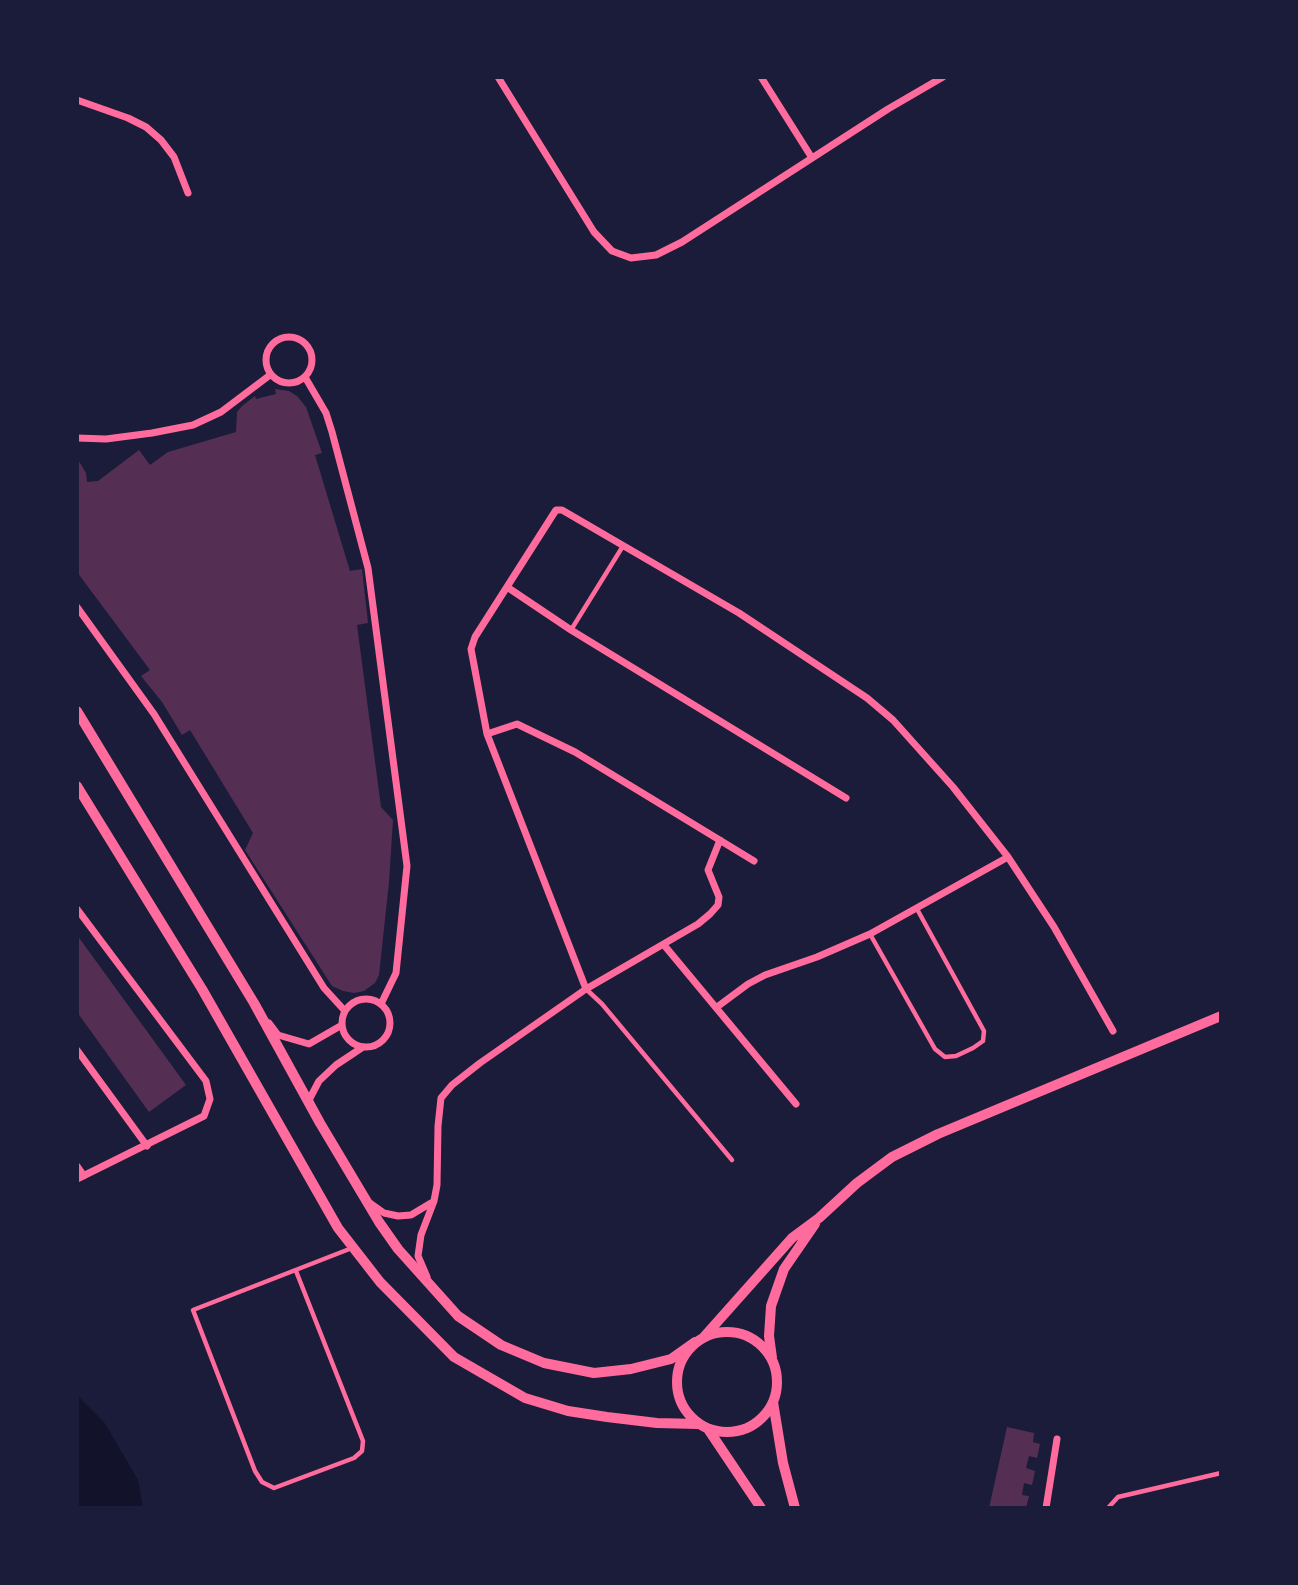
<!DOCTYPE html>
<html>
<head>
<meta charset="utf-8">
<style>
	body { margin:0 }
	#map { position:relative; width:1298px; height:1585px; overflow:hidden; background:#1b1b3a; font-family:"Source Sans 3",sans-serif }
	canvas { display:block }
	.frame { position:absolute; inset:0; border:79px solid #1b1b3a; pointer-events:none }
</style>
</head>
<body>
<div id="map">
<canvas width="1298" height="1585"></canvas>
<div class="frame"></div>
</div>
<script>
const g = document.querySelector('canvas').getContext('2d');
g.lineJoin = 'round';
function paint(path, color) { g.fillStyle = color; g.fill(path, 'evenodd'); }
const poly = rows => new Path2D(rows.map(r => 'M' + r).join(''));
function trace(path, color, width, dash) { g.strokeStyle = color; g.lineWidth = width; g.lineCap = dash ? 'butt' : 'round'; g.setLineDash(dash || []); g.stroke(path); }
const water = poly([
	[77,1395,104,1422,138,1480,143,1508,77,1508]
]);
const building = poly([
	[275,389,289,391,297,396,306,407,322,453,315,455,350,571,362,569,368,623,357,625,381,807,393,820,389,882,379,975,375,983,364,991,354,993,343,991,332,986,245,850,253,833,190,730,182,735,162,702,141,676,150,670,77,572,77,458,86,473,87,482,98,481,139,450,150,465,168,452,236,432,237,412,242,406,255,396,256,399,276,394],
	[77,935,186,1085,149,1112,77,1012],
	[1007,1427,1034,1433,1033,1442,1040,1444,1037,1458,1029,1456,1026,1468,1035,1471,1032,1485,1024,1483,1022,1495,1029,1496,1026,1508,989,1508]
]);
const service = poly([
	[571,630,623,546],
	[870,934,935,1049,945,1057,956,1056,973,1048,983,1041,984,1031,917,909],
	[586,989,602,1004,732,1160],
	[296,1271,363,1441,362,1451,354,1458,274,1488,262,1482,255,1471,193,1310,352,1248],
	[1108,1508,1118,1497,1221,1473]
]);
const minor = poly([
	[498,77,594,232,612,251,631,258,656,255,682,242,888,109,943,77],
	[761,77,812,158],
	[77,100,128,118,146,127,161,140,174,157,188,193],
	'266 360a23 23 0 1 1 46 0a23 23 0 1 1-46 0Z',
	[305,377,326,413,332,432,368,568,407,866,396,973,381,1004],
	[77,438,106,439,152,433,193,425,221,412,270,375],
	[507,587,571,630,846,798],
	[77,607,154,714,324,988,345,1011],
	[487,734,517,724,575,752,754,861],
	[77,909,206,1081,210,1099,204,1116,77,1179],
	[664,945,796,1104],
	[586,989,487,734,471,649,475,637,556,510,562,510,739,613,867,698,893,720,953,787,1008,857,1054,927,1113,1031],
	'342 1023a24 24 0 1 1 48 0a24 24 0 1 1-48 0Z',
	[717,1007,748,984,765,975,817,957,870,934,1008,857],
	[269,1023,278,1035,309,1044,342,1025],
	[77,1050,147,1146],
	[312,1106,309,1100,319,1081,336,1065,363,1047],
	[77,1166,84,1176],
	[370,1203,384,1213,398,1216,411,1215,431,1203],
	[427,1277,418,1256,421,1235,434,1201,437,1185,438,1126,441,1098,452,1085,480,1063,586,989,698,924,710,914,718,905,719,897,708,870,720,840],
	[1046,1508,1057,1439]
]);
const tertiary = poly([
	[77,711,254,1003,320,1123,379,1222,398,1249,458,1316,501,1345,544,1363,594,1373,631,1369,671,1359,695,1342],
	[77,786,202,989,338,1228,380,1282,454,1357,525,1398,568,1411,607,1417,657,1423,698,1424],
	'677 1382a50 50 0 1 1 100 0a50 50 0 1 1-100 0Z',
	[703,1338,792,1238,819,1218,857,1183,892,1157,938,1134,1221,1016],
	[772,1358,769,1336,771,1306,784,1269,815,1224],
	[773,1402,783,1463,795,1508],
	[708,1429,761,1508]
]);
paint(water, '#12122b');
paint(building, '#542f53');
trace(service, '#ff6b9d', 4.5);
trace(minor, '#ff6b9d', 7);
trace(tertiary, '#ff6b9d', 10);
</script>
</body>
</html>
